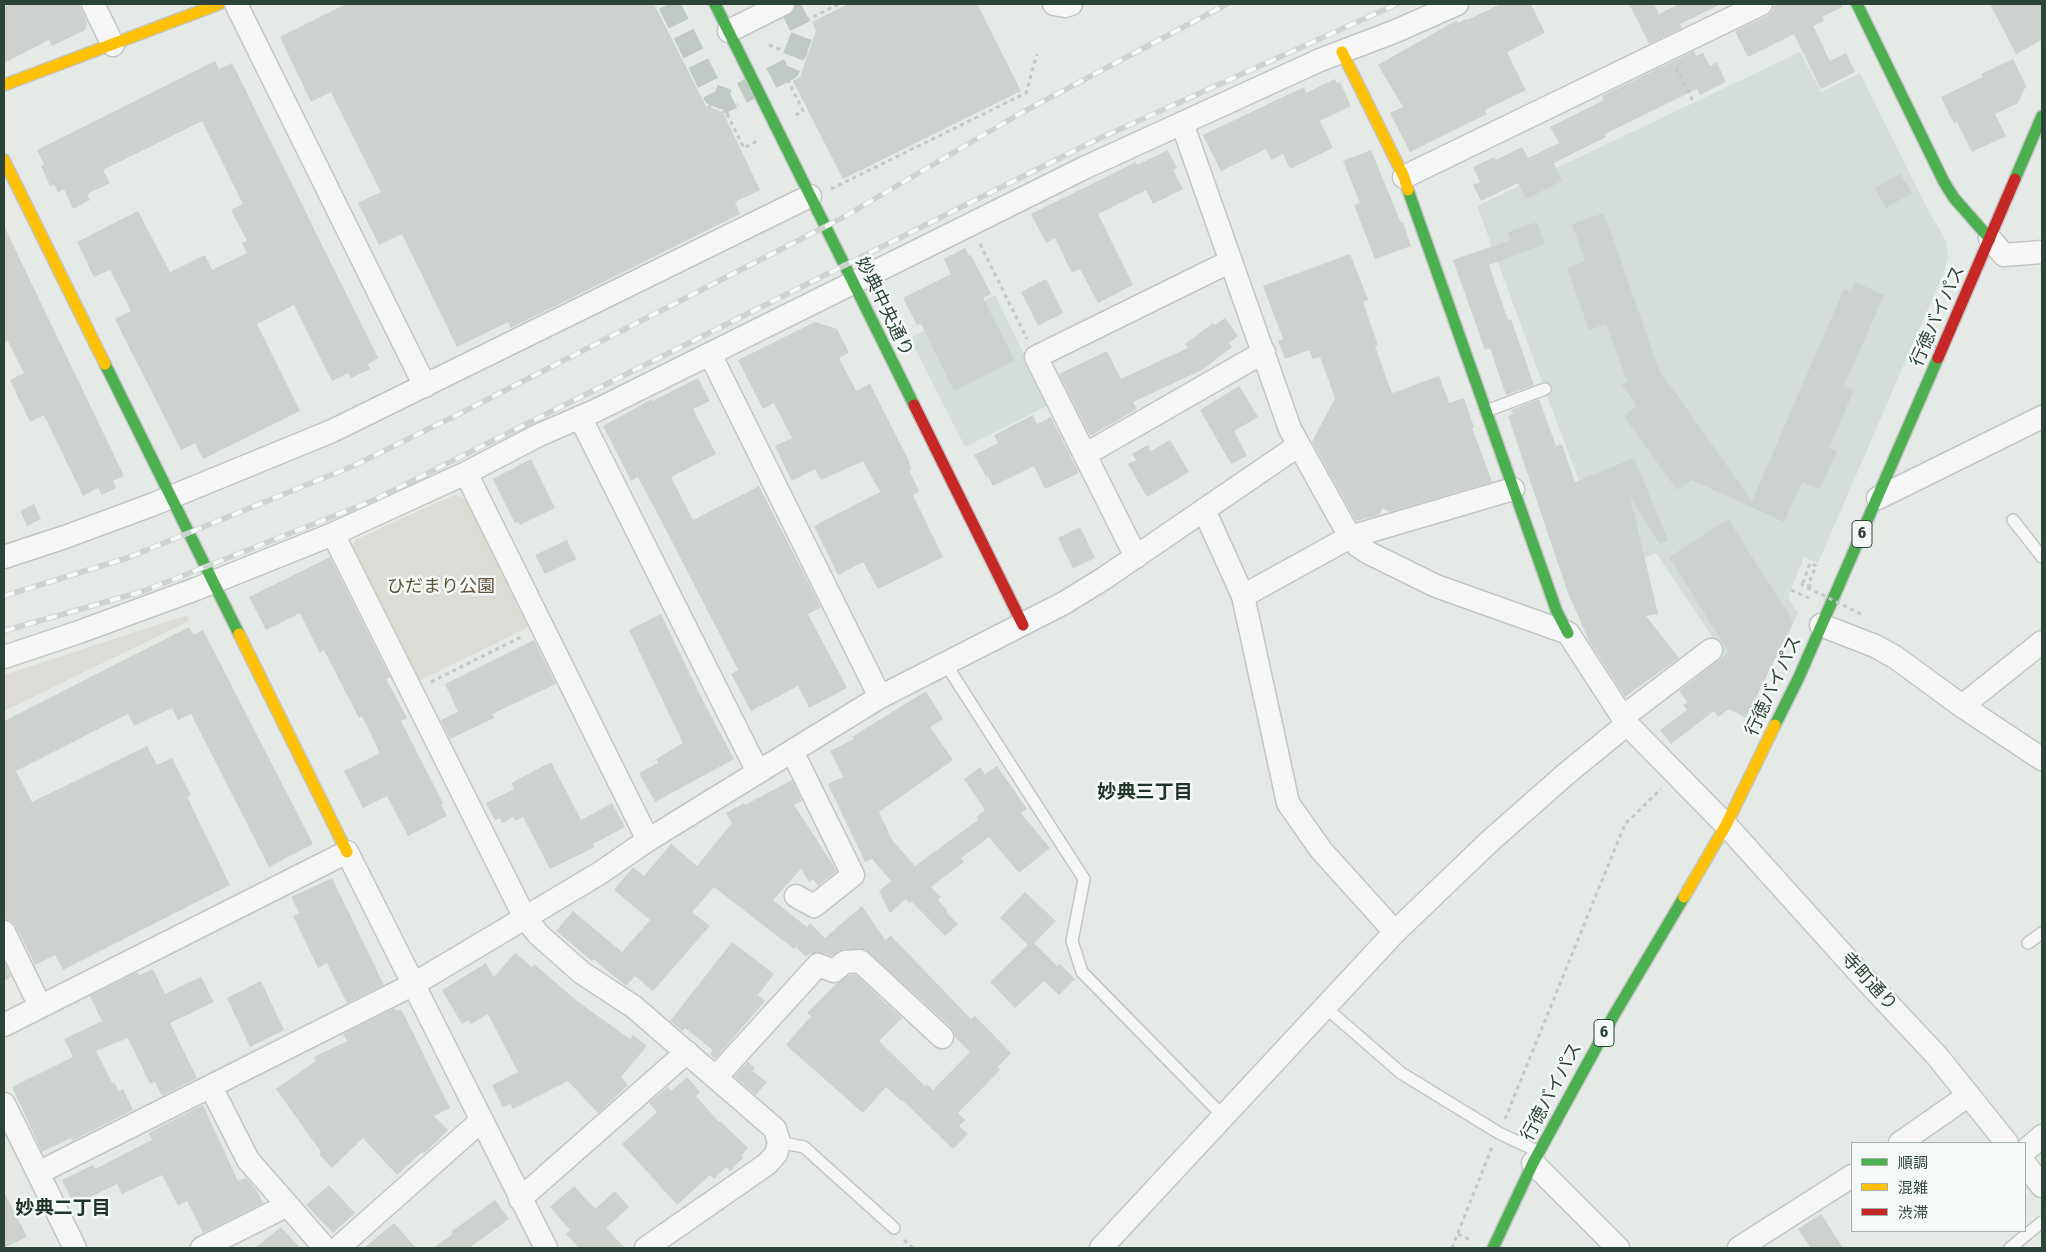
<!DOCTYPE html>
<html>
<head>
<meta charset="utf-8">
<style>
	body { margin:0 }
	#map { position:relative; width:2046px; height:1252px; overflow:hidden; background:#e5eae7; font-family:"Fira Sans Condensed","Noto Sans JP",sans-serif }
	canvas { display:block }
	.frame { position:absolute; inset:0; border:5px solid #2c4337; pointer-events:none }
	.legend { position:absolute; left:1851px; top:1142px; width:175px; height:90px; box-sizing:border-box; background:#f4f8f6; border:1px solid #a4b0aa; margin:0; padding:6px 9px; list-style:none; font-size:15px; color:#2c4337 }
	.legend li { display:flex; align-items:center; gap:10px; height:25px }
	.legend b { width:25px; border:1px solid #a4b0aa }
</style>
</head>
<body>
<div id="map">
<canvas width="2046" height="1252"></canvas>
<div class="frame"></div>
<ul class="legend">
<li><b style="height:6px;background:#4caf50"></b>順調</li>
<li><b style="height:6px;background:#ffc107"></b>混雑</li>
<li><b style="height:6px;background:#c62828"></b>渋滞</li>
</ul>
</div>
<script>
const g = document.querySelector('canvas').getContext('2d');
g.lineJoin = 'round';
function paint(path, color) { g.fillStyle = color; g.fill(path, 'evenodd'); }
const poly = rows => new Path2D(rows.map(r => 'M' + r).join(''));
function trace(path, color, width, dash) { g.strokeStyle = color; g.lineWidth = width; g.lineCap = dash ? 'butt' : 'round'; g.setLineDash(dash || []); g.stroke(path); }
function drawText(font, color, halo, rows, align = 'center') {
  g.font = font + ' "Fira Sans Condensed","Noto Sans JP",sans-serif'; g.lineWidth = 5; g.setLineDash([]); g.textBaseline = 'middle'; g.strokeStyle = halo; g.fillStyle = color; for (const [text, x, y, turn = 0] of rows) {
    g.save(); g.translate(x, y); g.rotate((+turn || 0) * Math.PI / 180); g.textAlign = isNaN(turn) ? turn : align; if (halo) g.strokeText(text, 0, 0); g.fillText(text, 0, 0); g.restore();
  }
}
const built = poly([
	[1800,52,1821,92,1860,73,1925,204,1946,241,1948,257,1944,272,1818,563,1804,557,1788,597,1798,613,1782,648,1742,681,1656,553,1616,569,1575,471,1477,206],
	[995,295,1049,405,965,447,910,338]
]);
const green = poly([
	[454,495,466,498,530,626,419,681,352,549,355,540],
	[187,615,189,621,4,711,4,675]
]);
const building = poly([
	[4,4,79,4,87,22,85,30,52,46,49,40,4,63],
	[346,4,654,4,706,106,723,112,760,190,735,202,740,214,511,328,508,322,457,347,402,234,379,245,358,203,381,192,331,92,311,102,280,37],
	[848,4,977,4,1021,91,843,179,793,81,800,77,816,31,812,22],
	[1501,4,1531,4,1545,33,1507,52,1526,90,1485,110,1487,114,1410,152,1390,113,1403,107,1378,65,1457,20,1458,23,1466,19,1467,20],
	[1629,4,1654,4,1659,14,1679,4,1721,4,1680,24,1682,28,1649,44],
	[1778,4,1842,4,1842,7,1822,17,1824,21,1813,26,1830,61,1846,53,1855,72,1821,89,1794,34,1748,57,1735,31,1767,16,1772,12,1774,6],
	[1990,4,2042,4,2042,40,2016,54],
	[1694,51,1696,56,1703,53,1710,66,1717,62,1726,82,1700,95,1697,89,1605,134,1606,137,1554,163,1562,181,1526,199,1518,183,1481,201,1473,185,1480,182,1473,167,1494,157,1496,160,1522,147,1528,158,1559,143,1550,127,1604,100,1602,96],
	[2013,59,2026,86,2018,103,1995,114,2006,136,1972,152,1957,122,1954,124,1941,97,1983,77,1981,74],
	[215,61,219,69,232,63,378,358,368,364,370,369,351,378,348,373,332,381,294,305,257,324,300,411,203,459,195,443,181,450,115,319,131,311,110,270,94,277,77,242,138,211,170,272,205,255,212,270,247,253,242,243,247,241,231,210,243,204,202,121,103,170,110,183,87,194,90,200,73,209,64,189,58,192,54,184,50,186,41,166,44,164,37,150],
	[1335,79,1337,83,1340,82,1351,106,1320,121,1333,148,1290,169,1283,154,1271,160,1266,149,1221,171,1203,135,1304,87,1306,93],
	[1168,150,1177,168,1173,170,1183,189,1153,204,1146,190,1098,214,1133,285,1098,303,1080,269,1072,273,1055,238,1046,243,1031,214,1136,162,1137,165],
	[1371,150,1401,223,1403,222,1411,246,1375,259,1354,205,1360,203,1343,161],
	[1900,174,1912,193,1886,208,1875,188],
	[1604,213,1659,370,1752,501,1844,289,1851,292,1855,282,1884,295,1844,386,1854,390,1829,448,1837,451,1820,489,1802,482,1784,522,1692,480,1677,490,1624,416,1637,406,1622,385,1627,381,1606,324,1589,330,1567,268,1585,261,1572,224],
	[1537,222,1545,244,1489,265,1508,320,1511,319,1534,385,1506,395,1490,348,1485,350,1453,260,1511,240,1508,232],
	[4,226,124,476,113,481,116,488,102,495,98,488,83,496,44,415,30,422,10,380,24,373,8,341,4,343],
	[965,248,969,256,971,255,991,294,983,298,1015,361,954,391,921,324,917,325,903,298,951,274,944,259],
	[1350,254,1368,300,1363,302,1378,345,1375,346,1391,391,1393,393,1439,376,1449,403,1464,398,1474,427,1472,428,1492,482,1390,512,1383,508,1379,515,1356,521,1312,442,1335,398,1320,357,1313,359,1309,350,1285,359,1278,341,1283,339,1263,286],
	[1046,279,1063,313,1038,326,1021,292],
	[1225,318,1238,336,1229,343,1232,347,1202,370,1133,402,1137,409,1090,436,1059,374,1107,351,1121,379,1188,348,1185,344,1213,323,1215,325],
	[815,322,837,329,849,353,839,358,856,391,870,384,909,461,911,469,909,470,919,491,913,495,943,557,878,589,863,562,838,575,814,526,880,492,863,461,821,480,815,469,792,481,775,446,792,438,774,403,763,409,738,360],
	[698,378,710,401,693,409,716,454,671,477,693,520,759,486,821,607,808,614,847,688,809,708,798,686,751,711,731,674,738,670,664,526,638,477,631,481,603,426,652,399,653,401],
	[1239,386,1258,417,1234,431,1247,456,1231,464,1200,410],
	[1539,399,1556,446,1562,444,1575,482,1634,458,1668,540,1660,544,1630,497,1658,614,1646,616,1679,658,1625,697,1590,643,1568,593,1508,416,1513,414,1511,410],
	[1033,415,1037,424,1051,417,1079,473,1045,489,1034,466,993,486,988,476,986,477,974,455,998,443,994,435],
	[1170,440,1189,472,1147,497,1128,464,1136,460,1132,454,1148,445,1151,451],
	[531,459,555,508,520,525,518,522,515,523,493,479],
	[34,504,41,519,27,526,20,511],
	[1728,519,1793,621,1746,718,1729,709,1718,717,1714,711,1671,744,1660,730,1687,710,1683,705,1687,702,1679,691,1729,652,1669,557],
	[1080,527,1095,558,1073,568,1058,538],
	[567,540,576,559,545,574,535,555],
	[330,557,390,677,386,679,407,718,401,721,443,803,441,804,447,816,408,836,387,796,363,808,344,771,380,753,362,716,359,718,324,650,320,653,300,613,266,630,249,597],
	[661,614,702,699,734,759,655,802,639,773,658,763,656,759,683,743,629,630],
	[189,627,194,635,203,630,313,844,269,867,191,714,178,720,172,708,134,726,128,714,16,771,32,802,147,746,157,765,172,758,191,795,187,797,230,885,63,970,55,955,35,965,16,926,11,921,4,919,4,721],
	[534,640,556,684,492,714,494,718,450,739,441,720,458,712,445,684],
	[926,691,943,719,930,727,953,760,879,812,892,840,915,866,978,820,976,817,985,810,964,779,980,767,985,774,997,766,1027,809,1021,813,1050,848,1019,873,989,837,961,858,964,862,931,887,941,897,938,900,947,910,946,912,958,924,945,936,911,901,909,903,906,899,890,913,879,891,891,881,872,859,865,862,828,784,843,777,830,751,854,739,852,737],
	[551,762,581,820,612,803,625,827,593,844,595,847,550,869,523,817,515,821,513,817,502,823,500,818,495,820,486,803,514,789,511,783],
	[792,780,802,801,794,805,837,871,818,886,813,879,809,882,801,869,773,900,807,927,810,923,825,938,862,906,885,940,891,936,971,1019,975,1016,1011,1053,998,1067,1000,1070,958,1113,965,1120,959,1126,968,1134,953,1149,902,1100,901,1101,886,1087,863,1113,786,1045,811,1016,807,1013,836,984,850,975,855,974,902,1018,879,1041,925,1086,927,1084,933,1090,970,1052,955,1037,951,1027,865,949,844,949,832,956,822,953,812,954,810,953,806,957,796,947,794,949,714,887,692,912,710,926,653,991,635,976,626,986,593,959,592,961,556,931,573,911,622,952,650,920,614,890,633,867,644,876,671,844,697,866,732,823,726,813,744,803,745,805],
	[332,878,384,985,347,1003,327,963,318,968,293,916,299,913,291,897],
	[1025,892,1056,921,1034,943,1057,966,1060,964,1075,979,1059,995,1044,981,1015,1008,990,982,1028,945,1000,918],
	[732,942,774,974,758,995,765,1001,715,1059,710,1054,713,1050,685,1028,683,1031,670,1021],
	[515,953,532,967,534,964,577,1001,630,1039,633,1035,647,1046,621,1077,628,1085,598,1113,568,1081,513,1109,510,1104,503,1107,492,1085,518,1072,488,1014,471,1024,468,1020,462,1024,442,990,486,963,494,977],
	[4,961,11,977,4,981],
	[153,969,165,994,201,977,214,1002,170,1023,197,1078,162,1096,155,1082,150,1084,128,1038,96,1051,112,1083,114,1082,119,1091,123,1089,133,1110,72,1141,71,1138,42,1152,12,1087,73,1057,64,1039,102,1021,90,996,138,972,139,975],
	[261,981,284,1030,250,1047,227,998],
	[395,1008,396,1011,401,1009,450,1108,434,1116,448,1130,424,1154,422,1152,397,1175,363,1138,332,1168,319,1154,321,1152,276,1089,316,1061,314,1057,347,1041,343,1034],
	[748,1062,755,1068,752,1071,767,1082,756,1095,734,1076],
	[687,1077,700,1092,696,1096,719,1122,720,1121,748,1148,741,1156,743,1158,730,1171,726,1167,714,1179,710,1175,677,1205,622,1144,657,1112,649,1103,668,1087,671,1091],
	[203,1105,238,1181,246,1178,257,1191,263,1203,203,1233,187,1201,178,1206,162,1175,122,1194,117,1184,74,1205,62,1180,93,1165,95,1169,152,1140,148,1133],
	[329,1185,355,1213,333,1233,306,1205],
	[574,1186,595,1209,615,1191,629,1207,606,1228,625,1248,579,1248,566,1234,570,1230,550,1207],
	[4,1192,27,1237,4,1248],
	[495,1200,509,1219,469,1248,433,1248,453,1234,451,1232],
	[1821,1214,1843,1248,1811,1248,1798,1229],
	[394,1223,416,1248,364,1248],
	[281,1227,300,1248,255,1248]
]);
const streetTunnel = poly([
	[669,4,714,95,728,100,789,69,803,32,789,4]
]);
const path = poly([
	[799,24,839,4],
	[769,45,806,60],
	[796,50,808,55],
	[1676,68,1694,103],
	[784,72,803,111,796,115],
	[709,108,714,95],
	[723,112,738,104],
	[727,114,744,148,757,141],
	[831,189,1026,93,1037,54],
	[980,244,1027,339],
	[1803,583,1810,563,1816,566,1808,585,1813,587],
	[1791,590,1809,598],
	[431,682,523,636],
	[1505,1119,1625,824,1661,789],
	[1458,1234,1471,1240],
	[904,1240,913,1248],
	[1452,1248,1492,1147]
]);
const lane = poly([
	[1486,411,1545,389],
	[2013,520,2042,557],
	[945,663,1084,879,1072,941,1082,972,1223,1116],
	[2028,943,2042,933],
	[1325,1007,1401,1073,1499,1133,1539,1152],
	[779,1142,804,1147,894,1228],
	[2010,1248,2042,1222]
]);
const street = poly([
	[93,4,113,45],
	[236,4,425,386],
	[1054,4,1065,6,1071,4],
	[729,31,783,4],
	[1182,123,1290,429,1350,537,1358,546,1369,553,1436,586,1568,633,1627,724,1726,825,1863,977,1937,1056,2007,1143],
	[1404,177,1761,4],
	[1990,239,2004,255,2042,252],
	[710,354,880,697],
	[580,417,758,772],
	[1086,454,1264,352],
	[466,473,648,840],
	[1878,498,2042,417],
	[1204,510,1243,596,1288,803,1321,850,1395,932],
	[333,534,525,918,539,935,582,973,634,1007,775,1129,779,1142,776,1154,767,1164,646,1248],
	[4,557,65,537,154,504,332,431,810,196],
	[1136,557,1036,357,1231,261],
	[1243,596,1350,537,1513,489],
	[1821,625,1875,646,1895,657,1962,706,2042,759],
	[4,657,79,632,196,589,333,534,466,473,539,435,597,410,1084,168,1320,60,1396,31,1457,4],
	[1962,706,2042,642],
	[1623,717,1711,650],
	[792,751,853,875,814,906,796,896],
	[4,932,40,1006],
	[4,1025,347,852,546,1248],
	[716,1077,818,965,834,971,845,962,860,961,942,1037],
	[211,1087,248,1160,325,1248],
	[4,1104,75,1248],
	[1900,1143,1969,1095],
	[2025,1151,2042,1136],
	[1533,1163,1618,1248],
	[2025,1164,2042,1186],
	[38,1173,414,984,600,873,648,840,880,697,1064,603,1103,579,1299,445],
	[520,1199,687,1052],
	[202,1248,286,1206],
	[338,1248,482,1120],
	[1101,1248,1395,932,1490,841,1566,774,1627,724],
	[1739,1248,1852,1176]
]);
const fast = poly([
	[715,4,914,405],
	[1857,4,1944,182,1954,198,1990,239],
	[2015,179,2042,116],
	[1408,190,1557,612,1568,633],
	[105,364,239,634],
	[1775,725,1799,677,1938,358],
	[1493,1248,1533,1163,1614,1015,1684,897]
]);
const slow = poly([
	[1342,52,1404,177,1408,190],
	[4,85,219,4],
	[4,160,105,364],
	[239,634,347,852],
	[1684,897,1726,825,1775,725]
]);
const jam = poly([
	[1938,358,2015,179],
	[914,405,1023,625]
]);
const rail = poly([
	[4,596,127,558,353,466,457,415,842,218,1021,113,1227,4],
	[4,631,144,591,372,501,1096,140,1397,4]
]);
const pathBridge = poly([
	[727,114,728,100],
	[1803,583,1802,585,1863,615]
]);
const shields = [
	[1862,534,20],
	[1604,1033,20]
];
const shieldNames = [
	["6",1862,534],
	["6",1604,1033]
];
const streetNames = [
	["妙典中央通り",884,307,64],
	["行徳バイパス",1938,316,-66],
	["行徳バイパス",1774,686,-65],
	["寺町通り",1869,982,47],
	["行徳バイパス",1552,1092,-62]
];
const parkNames = [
	["ひだまり公園",441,587]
];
const neighbourhoodNames = [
	["妙典三丁目",1145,793],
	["妙典二丁目",63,1209]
];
paint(built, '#d4ddd7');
paint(green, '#dcdbd5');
paint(building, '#cdd2cf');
trace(streetTunnel, '#c0c9c4', 22, [22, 11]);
trace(lane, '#c2c7c4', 14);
trace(street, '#c2c7c4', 25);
trace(fast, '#c2c7c4', 14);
trace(slow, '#c2c7c4', 14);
trace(jam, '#c2c7c4', 14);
trace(path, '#c4c8c7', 3, [4, 4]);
trace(lane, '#f5f6f5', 11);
trace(street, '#f5f6f5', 22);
trace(fast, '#4caf50', 11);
trace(slow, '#ffc107', 11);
trace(jam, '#c62828', 11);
trace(rail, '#ced2d0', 5.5);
trace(rail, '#f4f8f6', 4, [11]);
trace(pathBridge, '#c4c8c7', 3, [4, 4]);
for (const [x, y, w] of shields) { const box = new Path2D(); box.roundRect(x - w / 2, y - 13.5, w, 27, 4); g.fillStyle = '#f4f8f6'; g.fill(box); trace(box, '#2c4337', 1); }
drawText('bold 16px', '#2c4337', null, shieldNames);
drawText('18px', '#2c4337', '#f4f8f6', streetNames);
drawText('18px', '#5e523a', '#f4f8f6', parkNames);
drawText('bold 19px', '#1e3429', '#f4f8f6', neighbourhoodNames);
</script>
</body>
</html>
